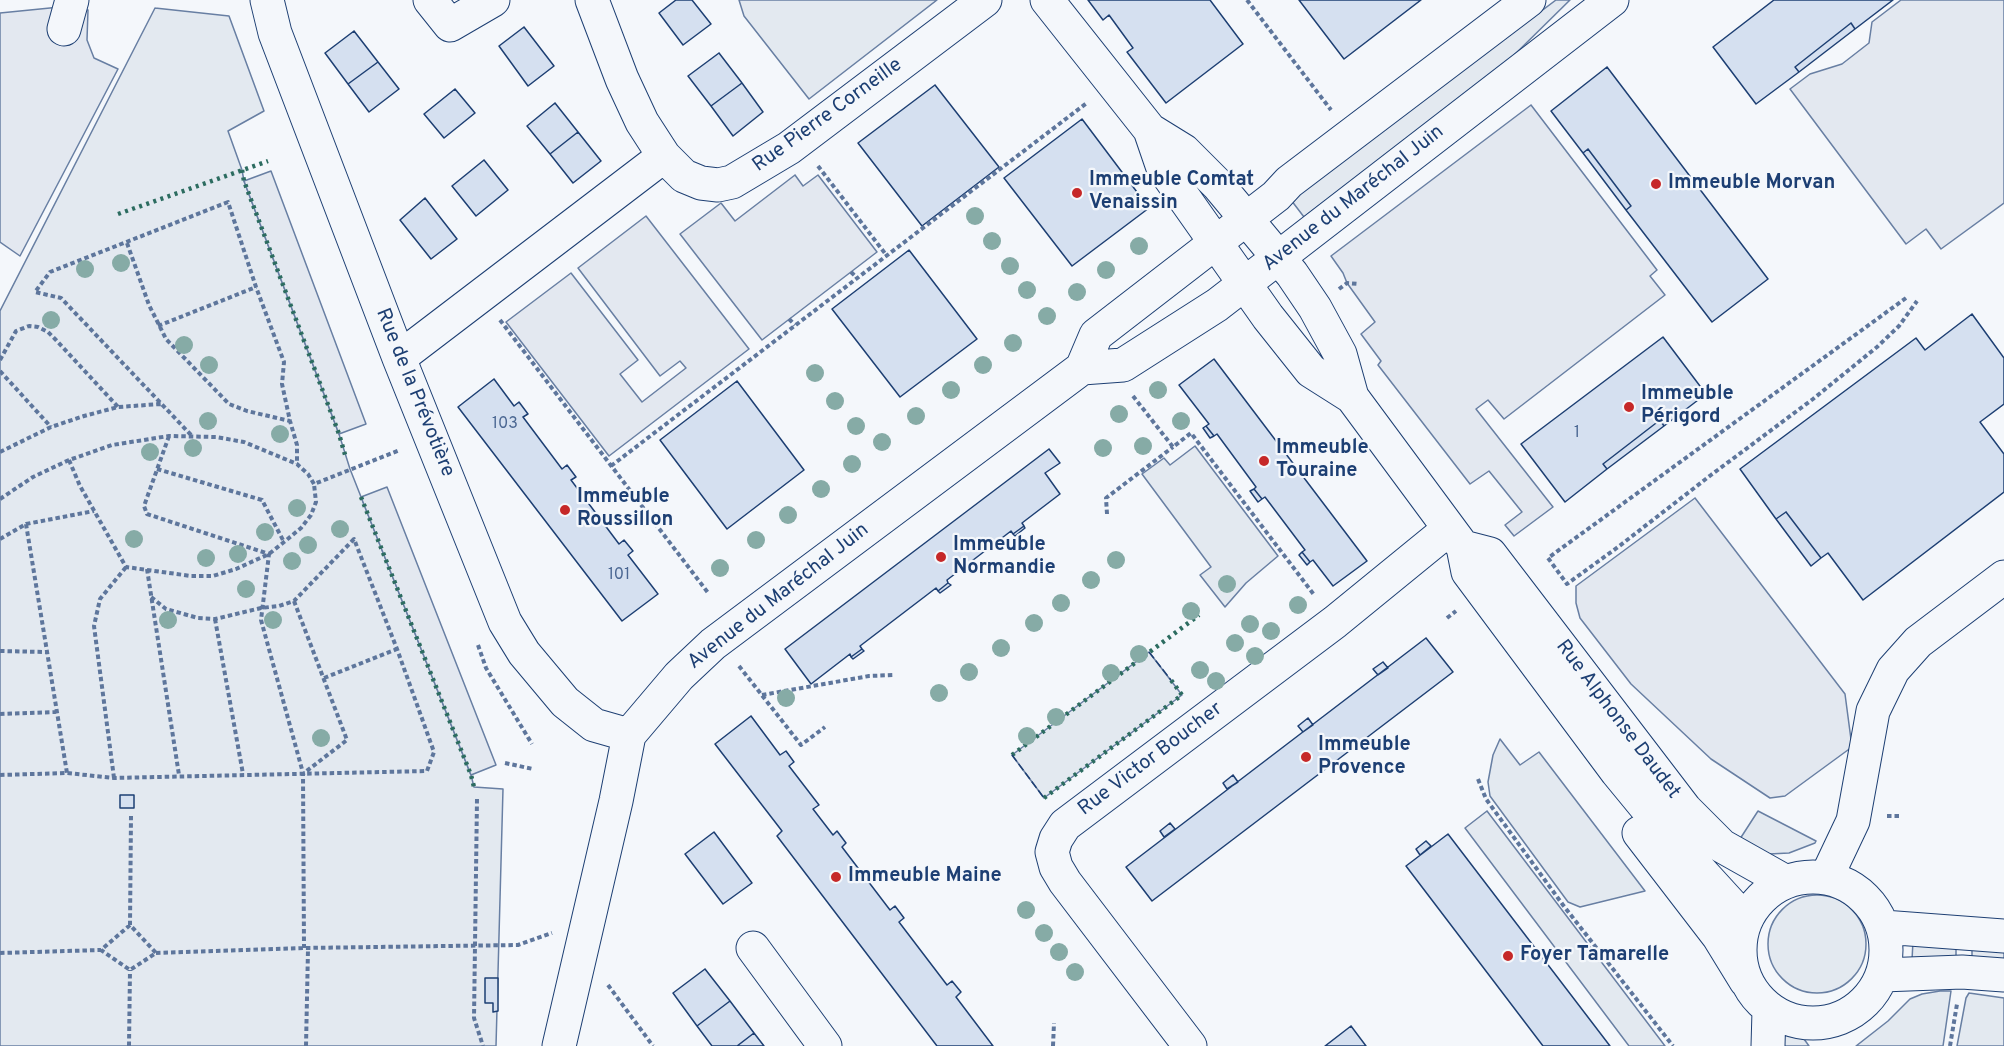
<!DOCTYPE html>
<html>
<head>
<meta charset="utf-8">
<style>
	body { margin:0 }
	canvas { display:block; background:#f4f7fb }
</style>
</head>
<body>
<canvas width="2004" height="1046"></canvas>
<script>
const g = document.querySelector('canvas').getContext('2d');
g.lineJoin = 'round';
function paint(path, color) { g.fillStyle = color; g.fill(path, 'evenodd'); }
const poly = rows => new Path2D(rows.map(r => 'M' + r).join(''));
function trace(path, color, width, dash) { g.strokeStyle = color; g.lineWidth = width; g.lineCap = dash ? 'butt' : 'round'; g.setLineDash(dash || []); g.stroke(path); }
function drawText(font, color, halo, rows, align = 'center') {
  g.font = font + ' Overpass,sans-serif'; g.lineWidth = 4.5; g.setLineDash([]); g.textBaseline = 'middle'; g.strokeStyle = halo; g.fillStyle = color; for (const [text, x, y, turn = 0] of rows) {
    g.save(); g.translate(x, y); g.rotate((+turn || 0) * Math.PI / 180); g.textAlign = isNaN(turn) ? turn : align; if (halo) g.strokeText(text, 0, 0); g.fillText(text, 0, 0); g.restore();
  }
}
const green = poly([
	[739,0,937,0,809,99,744,16,739,0],
	[1556,0,1570,0,1506,63,1304,217,1291,200,1556,0],
	[155,8,229,16,264,111,228,131,242,170,244,181,339,434,350,469,471,775,474,787,503,789,496,1046,0,1046,0,311,155,8],
	[1195,446,1278,556,1246,583,1225,607,1200,575,1211,567,1142,474,1164,458,1170,465,1195,446],
	[1149,652,1182,695,1044,798,1012,755,1149,652],
	[1500,739,1520,765,1539,752,1645,891,1580,907,1568,902,1490,796,1488,782,1493,755,1500,739],
	[1487,811,1665,1046,1629,1046,1465,828,1487,811],
	[1758,811,1816,841,1815,843,1789,853,1769,854,1738,842,1758,811],
	'1768 944a49 49 0 1 1 98 0a49 49 0 1 1-98 0Z',
	[1913,941,1956,945,1956,960,1912,960,1913,941],
	[1972,946,2004,948,2004,960,1972,960,1972,946],
	[1940,991,1951,991,1943,1046,1856,1046,1888,1021,1910,999,1922,994,1940,991],
	[1969,993,2004,998,2004,1046,1957,1046,1966,998,1969,993],
	[1779,1033,1804,1039,1809,1046,1781,1046,1779,1033]
]);
const parking = poly([
	[1901,0,2004,0,2004,203,1941,249,1926,229,1906,244,1790,89,1810,74,1842,64,1869,43,1872,22,1901,0],
	[60,7,88,10,87,40,94,58,118,69,20,256,0,242,0,13,60,7],
	[1531,105,1657,270,1650,276,1665,295,1504,419,1488,400,1476,409,1553,507,1514,536,1505,525,1522,512,1489,471,1470,484,1378,365,1381,361,1361,334,1375,322,1347,283,1343,273,1331,256,1531,105],
	[271,171,366,424,339,434,244,181,271,171],
	[795,175,803,186,818,175,877,252,762,340,680,234,721,203,735,221,795,175],
	[646,216,749,349,609,456,506,322,571,273,638,360,620,374,642,402,686,368,680,361,660,376,578,268,646,216],
	[387,487,496,765,471,775,361,497,387,487],
	[1695,498,1845,694,1852,747,1785,796,1770,798,1711,759,1631,684,1580,618,1576,603,1576,586,1695,498]
]);
const building = poly([
	[676,0,692,0,711,24,683,45,659,13,676,0],
	[1088,0,1210,0,1243,44,1166,103,1127,52,1133,48,1109,15,1103,20,1088,0],
	[1299,0,1421,0,1344,59,1299,0],
	[1774,0,1893,0,1855,29,1851,23,1795,67,1799,72,1756,104,1713,47,1774,0],
	[1851,23,1855,29,1799,72,1795,67,1851,23],
	[524,27,554,66,528,86,499,46,524,27],
	[354,31,378,62,348,84,325,53,354,31],
	[719,53,742,83,711,106,688,76,719,53],
	[378,62,399,89,369,112,348,84,378,62],
	[1607,67,1768,279,1712,322,1626,210,1631,206,1588,149,1583,153,1551,111,1607,67],
	[742,83,763,112,733,136,711,106,742,83],
	[935,85,999,167,922,226,858,143,935,85],
	[455,89,475,113,444,138,424,114,455,89],
	[555,103,578,132,550,154,527,126,555,103],
	[1082,119,1149,208,1072,266,1004,178,1082,119],
	[578,132,601,161,573,183,550,154,578,132],
	[1588,149,1631,206,1626,210,1583,153,1588,149],
	[484,160,508,190,476,216,452,186,484,160],
	[425,198,457,239,431,259,400,220,425,198],
	[909,250,977,339,900,397,832,309,909,250],
	[1972,314,2004,358,2004,404,1980,422,2004,454,2004,492,1863,600,1828,553,1821,558,1786,512,1776,519,1740,469,1916,338,1925,350,1972,314],
	[1663,337,1706,394,1664,426,1660,420,1603,464,1607,469,1565,502,1521,444,1663,337],
	[1214,359,1367,561,1333,586,1313,560,1310,562,1302,552,1305,550,1265,497,1262,499,1254,489,1256,487,1217,434,1214,436,1206,426,1209,424,1179,385,1214,359],
	[494,379,514,406,519,402,528,414,523,417,562,469,567,465,576,477,571,480,619,544,624,540,633,551,628,555,658,594,622,621,458,407,494,379],
	[737,381,804,470,727,529,660,440,737,381],
	[1660,420,1664,426,1607,469,1603,464,1660,420],
	[1206,426,1214,436,1210,438,1203,428,1206,426],
	[1049,449,1060,463,1045,473,1060,494,1022,523,1024,526,1013,534,1011,531,947,580,948,583,938,591,936,588,860,646,862,649,851,657,850,654,811,684,785,649,1049,449],
	[1254,489,1262,499,1258,502,1250,491,1254,489],
	[1786,512,1821,558,1811,566,1776,519,1786,512],
	[1024,526,1025,528,1015,536,1013,534,1024,526],
	[1302,552,1310,562,1307,565,1299,555,1302,552],
	[948,583,951,585,940,593,938,591,948,583],
	[1426,638,1453,672,1152,901,1126,867,1426,638],
	[862,649,864,651,853,659,851,657,862,649],
	[1383,662,1388,668,1378,675,1373,669,1383,662],
	[751,716,780,755,786,751,794,762,789,766,819,805,813,809,833,835,837,831,846,843,842,847,890,910,895,906,904,918,899,922,947,985,952,981,961,992,956,997,993,1046,937,1046,777,836,782,831,715,744,751,716],
	[1308,718,1313,725,1303,732,1298,726,1308,718],
	[1233,775,1238,782,1227,789,1223,783,1233,775],
	[120,795,134,795,134,808,120,808,120,795],
	[1170,823,1175,829,1164,837,1160,831,1170,823],
	[714,832,752,883,723,904,685,854,714,832],
	[1448,834,1610,1046,1543,1046,1406,866,1448,834],
	[1426,841,1431,846,1420,855,1416,849,1426,841],
	[705,969,730,1001,697,1026,673,993,705,969],
	[485,978,498,978,498,1011,493,1012,493,1003,485,1003,485,978],
	[730,1001,754,1033,737,1046,712,1046,697,1026,730,1001],
	[1351,1026,1366,1046,1325,1046,1351,1026],
	[754,1033,764,1046,737,1046,754,1033]
]);
const path = poly([
	[1247,0,1331,110],
	[818,166,887,256],
	[127,243,149,305,166,339,229,404,247,411,290,421],
	[851,272,857,278],
	[1339,289,1347,283,1358,284],
	[1906,298,1548,558,1567,584,1618,547,1711,475,1813,399,1877,347,1899,326,1917,301],
	[789,319,795,325],
	[500,320,709,594],
	[158,326,256,287],
	[0,360,16,331,29,326,38,327,48,332,56,340,118,407],
	[0,371,51,427],
	[1133,396,1173,447,1191,433,1315,596],
	[191,435,61,298,35,292,50,272,228,202,256,287,284,362,282,384,290,421,297,445,297,464],
	[169,436,144,506,147,514,269,554,261,620,303,773,304,948],
	[0,452,51,427,84,416,118,407,161,404],
	[69,460,80,486,126,567,191,576,213,576,236,569,269,554,284,542,301,528,311,515,316,502,314,484],
	[611,466,1088,102],
	[157,469,262,500,284,542],
	[0,499,33,477,69,460,112,445,169,436,216,437,244,442,297,464,308,474,314,484,400,450],
	[1107,514,1106,498,1173,447],
	[26,524,67,773],
	[0,539,26,524,94,511],
	[147,569,179,775],
	[294,601,347,740,304,773],
	[1447,618,1456,611],
	[215,619,243,774],
	[478,645,486,668,532,744],
	[0,651,47,652],
	[739,666,801,745,825,727],
	[324,678,397,649],
	[762,695,869,676,893,675],
	[0,714,56,712],
	[505,763,533,769],
	[0,775,67,773,114,778,427,771,434,752,397,649,354,539,294,601,279,606,261,608,215,619,198,618,166,609,151,597],
	[114,778,94,626,100,599,126,567],
	[1478,779,1486,799,1563,905,1673,1046],
	[477,799,474,1018,483,1046],
	[1887,816,1901,816],
	[130,925,101,950,130,970,156,953,130,925,131,816],
	[0,953,101,950],
	[156,953,304,948,518,945,552,933],
	[608,985,653,1046],
	[129,1046,130,970],
	[306,1046,308,949],
	[1053,1046,1054,1023],
	[1950,1046,1957,1004]
]);
const minor = poly([
	[267,0,275,33,399,358,505,622,524,653,565,702,594,725,629,735],
	[430,0,450,25,493,0],
	[592,0,622,79,642,122,664,156,684,176,701,183,718,185,732,182,789,148,985,0],
	[1047,0,1150,130,1163,168,1268,317,1311,371,1352,397,1463,547,1468,572,1617,772,1682,851,1745,920],
	[64,29,72,0],
	[1150,130,1184,151,1218,185,1292,274,1315,308,1340,354,1352,397],
	[399,358,664,156],
	[1082,368,1123,365,1217,305,1612,0],
	[1463,547,1490,554,1685,809,1722,846,1786,882],
	[1639,833,1719,937,1746,981],
	'1740 950a73 73 0 1 1 146 0a73 73 0 1 1-146 0Z',
	[1826,878,1853,821,1873,711,1893,670,1918,642,2004,577],
	[1883,927,2004,936],
	[753,948,825,1046],
	[1882,975,1962,972,2004,975],
	[559,1046,616,801,629,735,679,676,713,644,1082,368,1096,335,1276,196,1289,182,1529,0],
	[1190,1046,1065,882,1056,867,1052,852,1056,839,1065,825,1335,622,1449,529],
	[1768,1046,1769,1011]
]);
const hedge = poly([
	[242,170,244,181,339,434,346,458],
	[118,214,268,161],
	[361,497,471,775,474,787],
	[1012,755,1199,615],
	[1044,798,1182,695,1171,680]
]);
const fence = poly([
	[1149,652,1171,680],
	[1012,755,1044,798]
]);
const trees = [
	[975,216],
	[992,241],
	[1139,246],
	[121,263],
	[1010,266],
	[85,269],
	[1106,270],
	[1027,290],
	[1077,292],
	[1047,316],
	[51,320],
	[1013,343],
	[184,345],
	[209,365],
	[983,365],
	[815,373],
	[951,390],
	[1158,390],
	[835,401],
	[1119,414],
	[916,416],
	[208,421],
	[1181,421],
	[856,426],
	[280,434],
	[882,442],
	[1143,446],
	[193,448],
	[1103,448],
	[150,452],
	[852,464],
	[821,489],
	[297,508],
	[788,515],
	[340,529],
	[265,532],
	[134,539],
	[756,540],
	[308,545],
	[238,554],
	[206,558],
	[1116,560],
	[292,561],
	[720,568],
	[1091,580],
	[1227,584],
	[246,589],
	[1061,603],
	[1298,605],
	[1191,611],
	[168,620],
	[273,620],
	[1034,623],
	[1250,624],
	[1271,631],
	[1235,643],
	[1001,648],
	[1139,654],
	[1255,656],
	[1200,670],
	[969,672],
	[1111,673],
	[1216,681],
	[939,693],
	[786,698],
	[1056,717],
	[1027,736],
	[321,738],
	[1026,910],
	[1044,933],
	[1059,952],
	[1075,972]
];
const markers = [
	[1656,184,6,"#c62828"],
	[1077,193,6,"#c62828"],
	[1629,407,6,"#c62828"],
	[1264,461,6,"#c62828"],
	[565,510,6,"#c62828"],
	[941,557,6,"#c62828"],
	[1306,757,6,"#c62828"],
	[836,877,6,"#c62828"],
	[1508,956,6,"#c62828"]
];
const numberNames = [
	["103",505,425],
	["1",1577,434],
	["101",619,576]
];
const streetNames = [
	["Rue Pierre Corneille",828,116,-36],
	["Avenue du Maréchal Juin",1354,199,-38],
	["Rue de la Prévotière",414,393,68],
	["Avenue du Maréchal Juin",779,597,-38],
	["Rue Alphonse Daudet",1617,720,53],
	["Rue Victor Boucher",1151,760,-37]
];
const poiNames = [
	["Immeuble Comtat",1089,181],
	["Venaissin",1089,204],
	["Immeuble Morvan",1668,184],
	["Immeuble",1641,395],
	["Périgord",1641,418],
	["Immeuble",1276,449],
	["Touraine",1276,472],
	["Immeuble",577,498],
	["Roussillon",577,521],
	["Immeuble",953,546],
	["Normandie",953,569],
	["Immeuble",1318,746],
	["Provence",1318,769],
	["Immeuble Maine",848,877],
	["Foyer Tamarelle",1520,956]
];
paint(green, '#e3e9f0');
trace(green, '#687fa3', 1.5);
paint(parking, '#e3e8f0');
trace(parking, '#687fa3', 1.5);
paint(building, '#d5e0f0');
trace(building, '#1d3f73', 1.5);
trace(minor, '#1d3f73', 35);
trace(path, '#5e769c', 4, [4.5, 3]);
trace(minor, '#f4f7fb', 33);
trace(hedge, '#2c6c60', 4.5, [3, 4.5]);
trace(fence, '#1d3f73', 1.5, [8, 3]);
g.fillStyle = '#86aba6';
for (const [x, y] of trees) { g.beginPath(); g.arc(x, y, 9, 0, 2 * Math.PI); g.fill(); }
for (const [x, y, r, color] of markers) { const dot = new Path2D(); dot.arc(x, y, r, 0, 2 * Math.PI); g.fillStyle = color; g.fill(dot); trace(dot, '#f4f7fb', 2); }
drawText('16px', '#4b6792', null, numberNames);
drawText('20px', '#1d3f73', '#f4f7fb', streetNames);
drawText('bold 20px', '#1d3f73', '#f4f7fb', poiNames, 'left');
</script>
</body>
</html>
